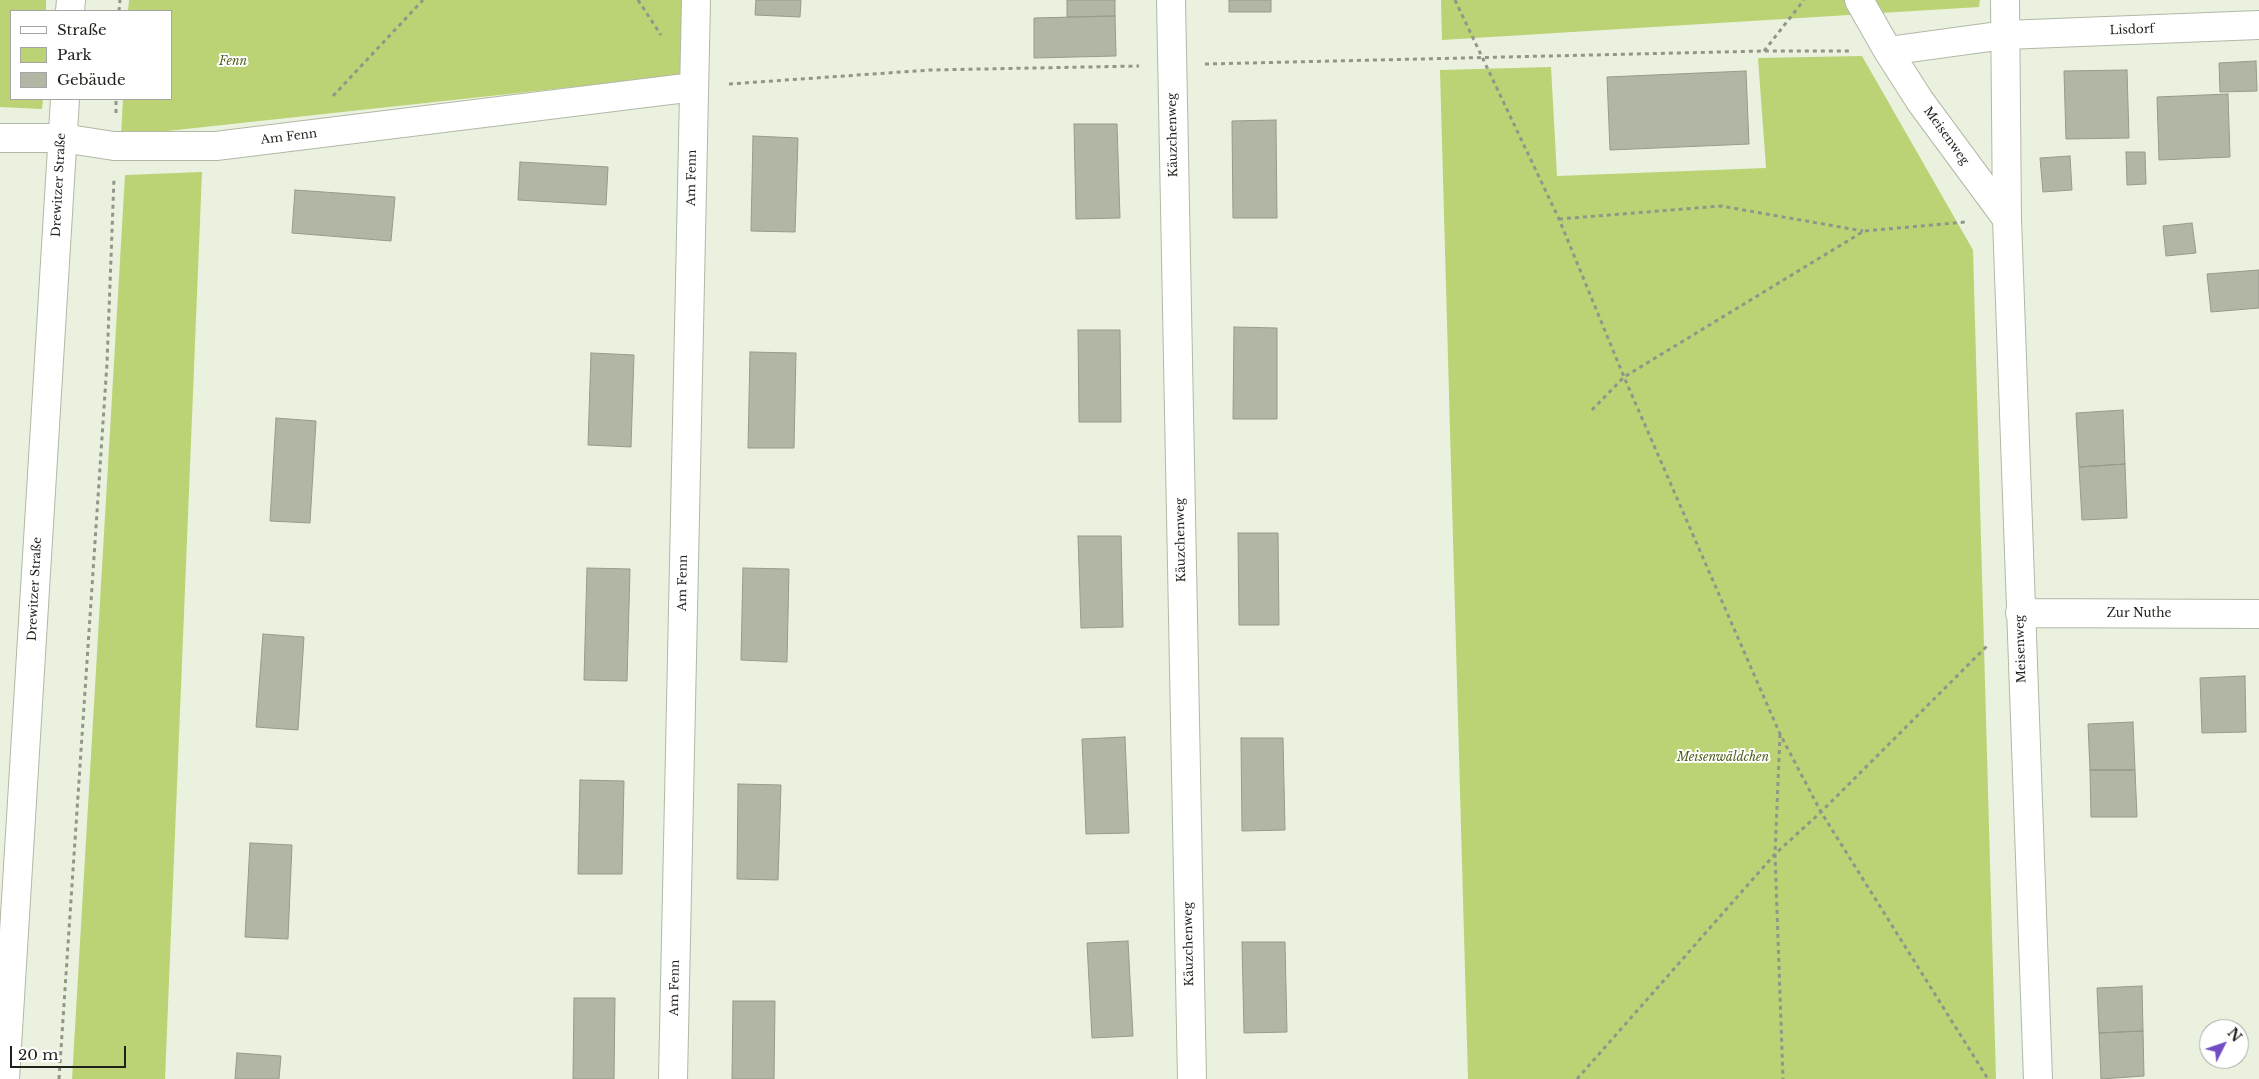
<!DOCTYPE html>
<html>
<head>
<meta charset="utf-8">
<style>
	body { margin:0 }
	#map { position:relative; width:2259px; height:1079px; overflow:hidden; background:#ebf1df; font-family:"Libre Baskerville",serif }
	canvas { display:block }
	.legend { position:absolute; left:10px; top:10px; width:162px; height:90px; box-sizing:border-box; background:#fff; border:1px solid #a5a6a3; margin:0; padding:6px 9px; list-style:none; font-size:15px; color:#1f211a }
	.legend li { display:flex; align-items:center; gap:10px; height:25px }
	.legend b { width:25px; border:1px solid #a5a6a3 }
	.north { position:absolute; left:2199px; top:1019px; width:50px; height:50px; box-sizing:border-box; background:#fff; border:1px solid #a5a6a3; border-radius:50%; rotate:49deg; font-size:14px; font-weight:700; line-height:20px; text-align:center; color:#1f211a }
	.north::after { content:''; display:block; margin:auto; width:18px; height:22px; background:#724cc5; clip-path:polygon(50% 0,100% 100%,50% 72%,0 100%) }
	.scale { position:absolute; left:10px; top:1046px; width:116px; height:22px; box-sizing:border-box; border:2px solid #1f211a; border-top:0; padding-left:6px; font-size:15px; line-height:18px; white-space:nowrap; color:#1f211a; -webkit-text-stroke:4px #fff; paint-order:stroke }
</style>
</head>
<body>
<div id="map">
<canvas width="2259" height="1079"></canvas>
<ul class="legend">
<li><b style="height:6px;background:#fff"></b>Straße</li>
<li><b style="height:14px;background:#bbd375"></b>Park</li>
<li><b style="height:14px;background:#b1b6a5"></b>Gebäude</li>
</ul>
<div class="north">N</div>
<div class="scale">20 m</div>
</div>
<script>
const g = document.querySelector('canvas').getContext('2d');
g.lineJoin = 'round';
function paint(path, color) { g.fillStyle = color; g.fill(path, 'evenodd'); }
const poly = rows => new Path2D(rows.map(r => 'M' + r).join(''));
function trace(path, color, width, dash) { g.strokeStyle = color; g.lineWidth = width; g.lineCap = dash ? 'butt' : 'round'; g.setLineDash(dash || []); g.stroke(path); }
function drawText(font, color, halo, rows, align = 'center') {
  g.font = font + ' "Libre Baskerville",serif'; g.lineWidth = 4; g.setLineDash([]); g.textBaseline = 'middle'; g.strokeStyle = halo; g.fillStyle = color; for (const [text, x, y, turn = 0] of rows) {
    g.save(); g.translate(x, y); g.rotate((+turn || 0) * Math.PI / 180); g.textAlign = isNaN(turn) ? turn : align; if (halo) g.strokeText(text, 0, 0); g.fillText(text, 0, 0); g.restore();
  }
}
const green = poly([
	[0,0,46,0,46,11,11,11,11,99,43,99,42,109,0,107],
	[129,0,686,0,684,75,121,136,123,99,171,99,171,11,128,11],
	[1441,0,1980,0,1979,7,1442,40],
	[1862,56,1973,250,1996,1079,1468,1079,1440,70,1551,67,1557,176,1766,168,1758,58],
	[202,172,165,1079,72,1079,125,175]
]);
const building = poly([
	[756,0,801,0,800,17,755,15,756,0],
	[1067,0,1115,0,1115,16,1067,17,1067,0],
	[1229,0,1271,0,1271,12,1229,12,1229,0],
	[1115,16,1116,56,1034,58,1034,18,1115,16],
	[2256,61,2257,91,2220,92,2219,63,2256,61],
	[2127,70,2129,138,2066,139,2064,71,2127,70],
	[1746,71,1749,144,1610,150,1607,77,1746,71],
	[2228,94,2230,157,2159,160,2157,97,2228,94],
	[1276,120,1277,218,1233,218,1232,121,1276,120],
	[1074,124,1117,124,1120,218,1076,219,1074,124],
	[753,136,798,138,795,232,751,231,753,136],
	[2126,152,2145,152,2146,184,2127,185,2126,152],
	[2070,156,2072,190,2043,192,2040,158,2070,156],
	[520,162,608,167,606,205,518,200,520,162],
	[295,190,395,197,391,241,292,233,295,190],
	[2192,223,2196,253,2166,256,2163,226,2192,223],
	[2259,270,2259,308,2211,312,2207,274,2259,270],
	[1234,327,1277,328,1277,419,1233,419,1234,327],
	[1078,330,1120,330,1121,422,1079,422,1078,330],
	[750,352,796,353,794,448,748,448,750,352],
	[591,353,634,355,631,447,588,445,591,353],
	[2123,410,2125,464,2079,467,2076,413,2123,410],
	[276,418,316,421,310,523,270,521,276,418],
	[2125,464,2127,518,2082,520,2079,467,2125,464],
	[1238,533,1278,533,1279,625,1239,625,1238,533],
	[1078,536,1121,536,1123,627,1081,628,1078,536],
	[587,568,630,569,627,681,584,680,587,568],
	[743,568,789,569,787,662,741,660,743,568],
	[263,634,304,637,298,730,256,727,263,634],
	[2245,676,2246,732,2202,733,2200,678,2245,676],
	[2133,722,2135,770,2090,770,2088,724,2133,722],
	[1125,737,1129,833,1086,834,1082,739,1125,737],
	[1241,738,1283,738,1285,830,1242,831,1241,738],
	[2090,770,2135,770,2137,817,2091,817,2090,770],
	[580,780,624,781,622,874,578,874,580,780],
	[738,784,781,785,778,880,737,879,738,784],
	[250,843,292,845,288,939,245,937,250,843],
	[1128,941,1133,1036,1092,1038,1087,943,1128,941],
	[1242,942,1285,942,1287,1032,1244,1033,1242,942],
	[2142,986,2143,1031,2099,1033,2097,988,2142,986],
	[574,998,615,998,614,1079,573,1079,574,998],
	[733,1001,775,1001,774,1079,732,1079,733,1001],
	[2143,1031,2144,1076,2101,1079,2099,1033,2143,1031],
	[237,1053,281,1056,279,1079,235,1079,237,1053]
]);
const path = poly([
	[638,0,661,35],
	[1455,0,1559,219,1624,377,1780,734,1821,812,1988,1079],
	[119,11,120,0],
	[1764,51,1804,0],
	[1205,64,1764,51,1849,51],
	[729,84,930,70,1139,66],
	[333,96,423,0],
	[116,113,116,99],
	[1559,219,1721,206,1863,231],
	[1592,410,1624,377,1864,231,1966,222],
	[1780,734,1775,854,1783,1079],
	[59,1079,107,363,114,179],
	[1577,1079,1775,854,1821,812,1988,645]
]);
const minor = poly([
	[1171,0,1192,1079],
	[1859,0,1888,51,1920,101,2007,219],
	[2005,0,2007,219,2038,1079],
	[1888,51,2005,35,2259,25],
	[0,138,62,138,114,146,216,146,694,87],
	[2020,613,2259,614],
	[673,1079,696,0]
]);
const tertiary = poly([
	[70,11,71,0],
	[5,1079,65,99]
]);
const streetNames = [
	["Lisdorf",2132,30,-2],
	["Käuzchenweg",1173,135,-91],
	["Meisenweg",1946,136,54],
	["Am Fenn",289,137,-7],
	["Am Fenn",692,178,-89],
	["Drewitzer Straße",59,185,-87],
	["Käuzchenweg",1181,540,-91],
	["Am Fenn",683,583,-89],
	["Drewitzer Straße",35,589,-87],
	["Zur Nuthe",2139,614],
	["Meisenweg",2021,649,-92],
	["Käuzchenweg",1189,944,-91],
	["Am Fenn",675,988,-89]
];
const parkNames = [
	["Fenn",233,62],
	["Meisenwäldchen",1723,758]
];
paint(green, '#bbd375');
paint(building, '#b1b6a5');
trace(building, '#969b8a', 1);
trace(minor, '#b2b8a6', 30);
trace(tertiary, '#b2b8a6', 30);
trace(path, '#929689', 3, [4, 4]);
trace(minor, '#fff', 28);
trace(tertiary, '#fff', 28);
drawText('12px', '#1f211a', '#fff', streetNames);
drawText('italic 12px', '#505f1b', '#fff', parkNames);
</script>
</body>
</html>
